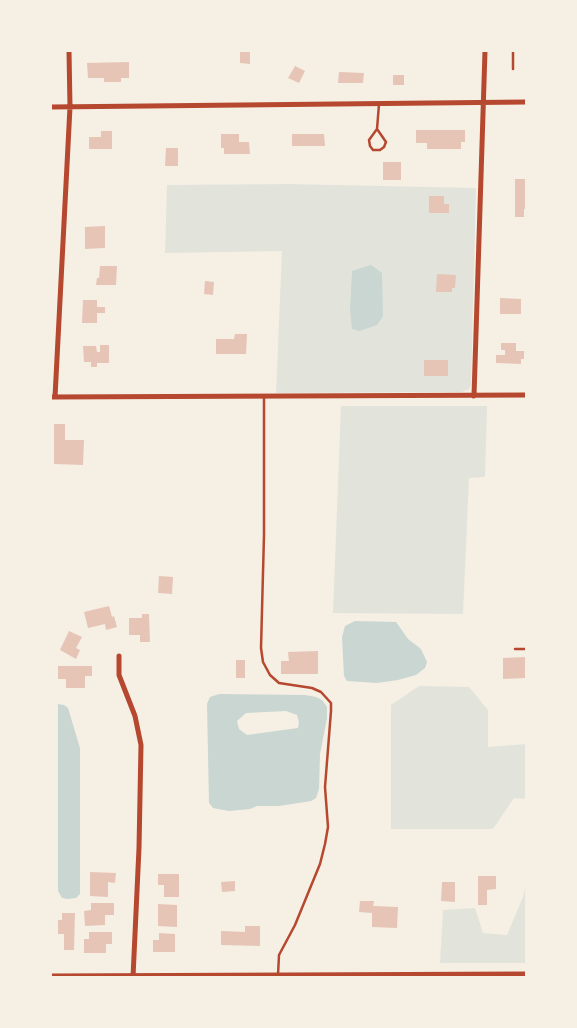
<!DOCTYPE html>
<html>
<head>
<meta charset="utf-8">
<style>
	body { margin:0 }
	#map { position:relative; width:577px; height:1028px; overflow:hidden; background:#f6efe4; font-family:"Nunito Sans",sans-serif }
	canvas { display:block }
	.frame { position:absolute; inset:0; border:52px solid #f6efe4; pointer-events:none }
</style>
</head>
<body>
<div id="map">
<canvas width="577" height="1028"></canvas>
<div class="frame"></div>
</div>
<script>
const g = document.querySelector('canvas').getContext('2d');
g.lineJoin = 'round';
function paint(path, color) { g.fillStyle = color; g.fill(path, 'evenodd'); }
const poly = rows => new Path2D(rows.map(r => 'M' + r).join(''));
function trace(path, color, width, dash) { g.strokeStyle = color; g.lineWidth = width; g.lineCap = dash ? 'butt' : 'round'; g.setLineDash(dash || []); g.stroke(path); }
const green = poly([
	[288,184,476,188,471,385,469,389,462,392,276,393,282,251,165,253,167,185],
	[341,406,487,406,485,477,469,478,463,614,333,613],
	[419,686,469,687,488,710,488,747,526,744,526,799,514,798,493,829,391,829,391,705],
	[526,884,526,963,440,963,443,910,475,908,483,933,507,935,523,897]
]);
const water = poly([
	[371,265,382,273,383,316,377,325,359,331,352,329,350,309,352,271],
	[355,621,396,622,408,639,421,649,427,662,425,668,416,675,398,680,377,683,347,681,344,676,342,637,345,626],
	[219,694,305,695,316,697,322,700,327,707,327,718,320,754,319,789,316,798,311,801,279,806,257,806,250,809,229,811,213,808,209,803,207,704,210,697],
	[286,711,297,715,299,722,298,728,247,735,239,729,237,721,246,713],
	[58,704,64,705,68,708,80,748,80,894,76,898,68,899,62,898,58,891]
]);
const building = poly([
	[240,51,250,51,250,64,240,63],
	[129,62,129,78,121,78,121,82,104,82,104,78,88,78,87,63],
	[295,66,305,71,299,83,288,78],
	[339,72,364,73,363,83,338,83],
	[393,75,404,75,404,85,393,85],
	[416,130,465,130,465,142,461,142,461,149,427,149,427,143,416,143],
	[101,131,112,131,112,149,89,149,89,137,101,137],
	[221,134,239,134,239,142,249,142,250,154,224,154,224,148,221,148],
	[292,134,324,134,325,146,292,146],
	[166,148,178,148,178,166,165,166],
	[383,162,401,162,401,180,383,180],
	[515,179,526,179,526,209,524,209,524,217,515,217],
	[429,196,444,196,444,204,449,204,449,213,429,213],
	[105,226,105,248,85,249,85,227],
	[100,266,117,266,116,285,96,285,97,278,99,278],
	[437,274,456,275,455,288,452,288,452,292,436,292],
	[205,281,214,282,213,295,204,294],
	[500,298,521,299,521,314,500,314],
	[83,300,97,300,97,307,105,307,105,313,97,313,97,323,82,323],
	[235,334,247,334,246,354,216,354,216,339,234,339],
	[501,343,516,343,516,351,524,351,524,359,521,359,521,364,496,363,496,355,505,355,505,350,501,350],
	[100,345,109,345,109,363,97,363,97,367,91,367,91,362,84,362,83,346,96,346,97,352,100,352],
	[424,360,448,360,448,376,424,376],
	[54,424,65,424,65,440,84,440,83,465,54,464],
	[159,576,173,577,172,594,158,593],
	[109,606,112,617,114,616,117,627,106,630,105,624,88,628,84,612],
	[142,614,149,614,150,642,140,642,140,635,129,635,129,618,142,618],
	[69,631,82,637,76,648,80,650,76,659,60,650],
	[318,651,318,674,281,674,281,661,289,661,288,652],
	[526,657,526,678,503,679,503,658],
	[236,660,245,660,245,678,236,678],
	[58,666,92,666,92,676,85,676,85,688,66,688,66,679,58,679],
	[90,872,116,873,115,883,108,882,108,897,90,896],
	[158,874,179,874,179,897,164,897,164,885,158,885],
	[478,876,496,876,496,889,487,890,487,905,478,905],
	[235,881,235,891,222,892,221,882],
	[442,882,455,882,455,902,441,901],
	[360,901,374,901,373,906,398,907,397,928,372,927,372,913,359,912],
	[91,903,114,903,114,915,105,915,105,925,85,926,84,911,91,910],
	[158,904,177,905,177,927,158,926],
	[62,913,75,913,74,950,64,950,64,934,58,934,58,920,62,920],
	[245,926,260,926,260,946,221,945,221,931,245,932],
	[89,932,112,932,112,944,106,944,106,953,84,953,84,939,89,939],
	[159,933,175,934,175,952,153,952,153,940,159,940]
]);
const service = poly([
	[513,69,513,51],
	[377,129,386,142,384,147,380,150,373,150,370,146,369,140,377,129,379,104],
	[264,396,264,535,261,648,263,662,270,675,279,683,312,688,321,692,331,703,331,711,325,787,328,827,325,844,320,864,295,925,279,955,278,975],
	[515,649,526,649]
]);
const minor = poly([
	[51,107,526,102],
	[474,396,485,51],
	[51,397,526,395],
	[55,397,70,107,69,51],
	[119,656,119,675,135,716,141,745,139,848,133,977],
	[51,976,526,974]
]);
paint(green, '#e2e4dc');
paint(water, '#c9d6d2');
paint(building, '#e6c5b7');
trace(service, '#b5482f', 2.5);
trace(minor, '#b5482f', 5);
</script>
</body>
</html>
